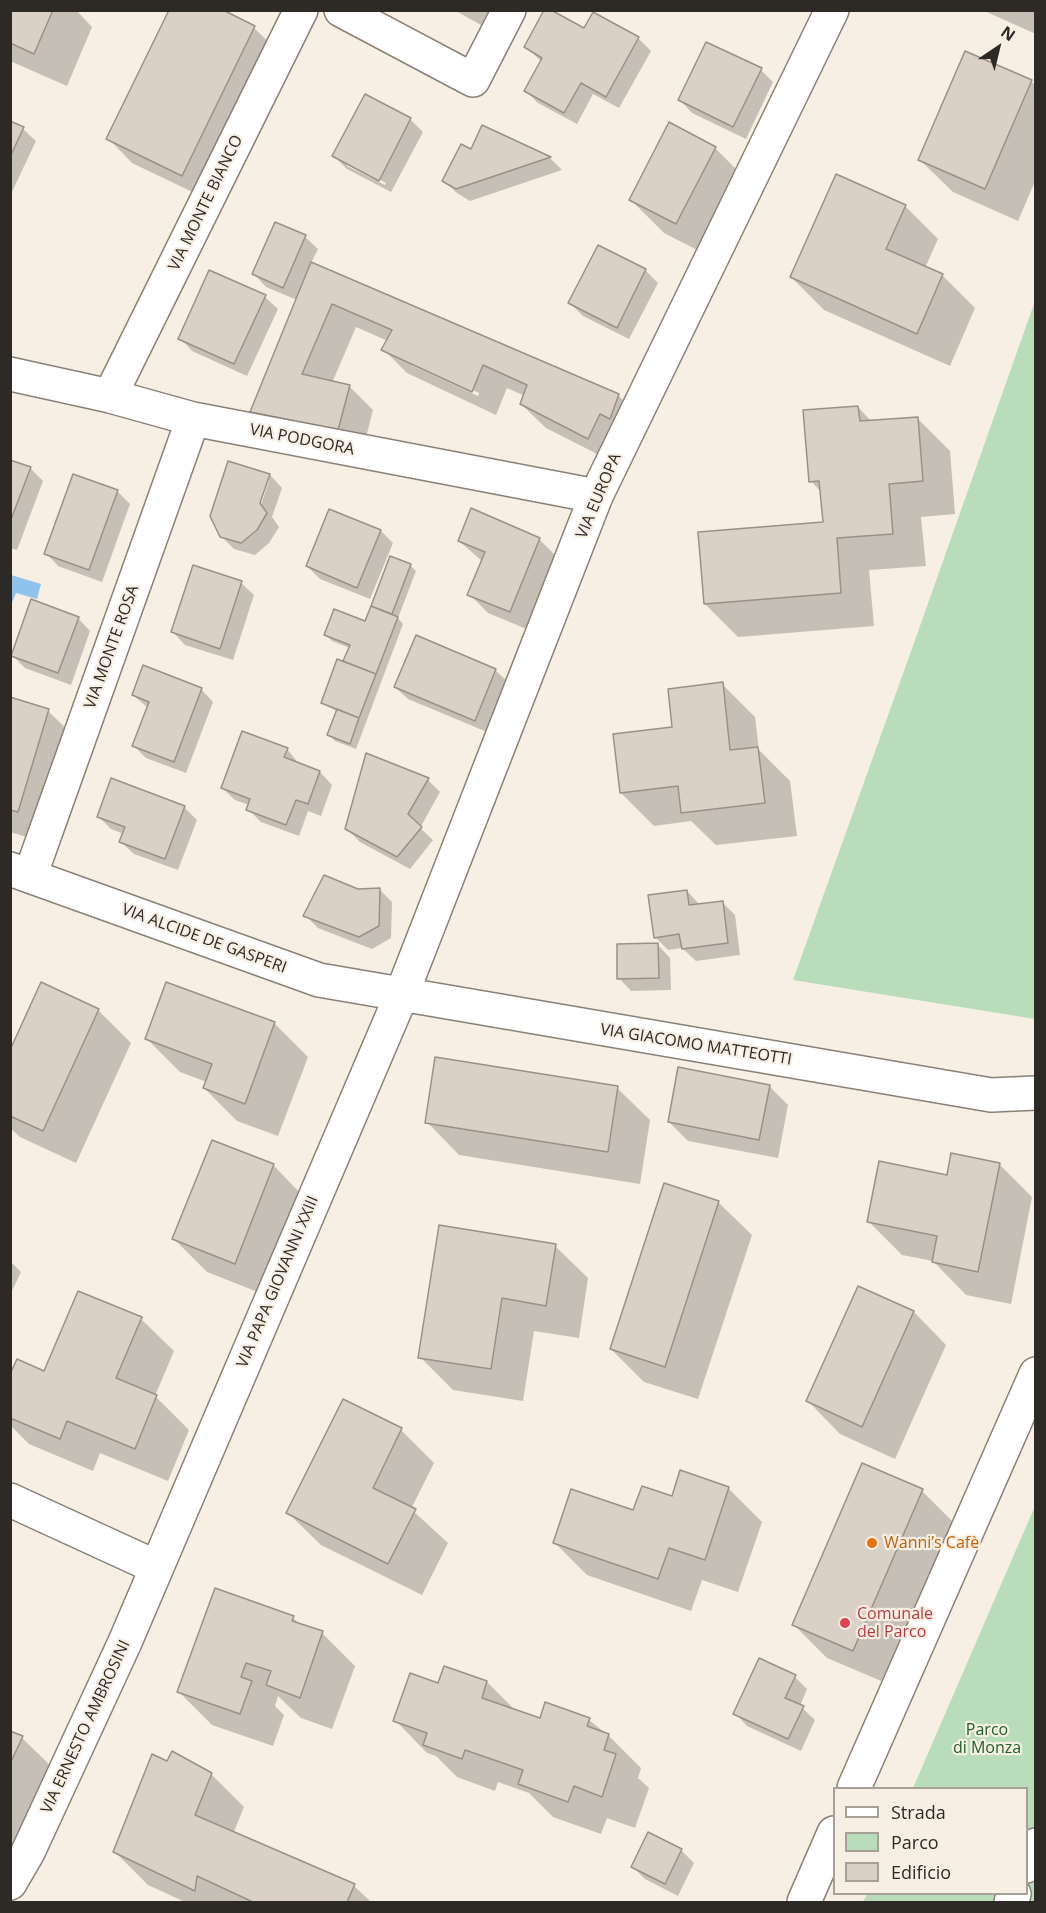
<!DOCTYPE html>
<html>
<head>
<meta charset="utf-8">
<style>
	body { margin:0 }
	#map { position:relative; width:1046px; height:1913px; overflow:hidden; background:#f7efe3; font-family:"Open Sans",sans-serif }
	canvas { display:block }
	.frame { position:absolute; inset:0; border:12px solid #2d2a25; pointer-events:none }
	.legend { position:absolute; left:833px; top:1787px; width:195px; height:108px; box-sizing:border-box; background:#f7efe3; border:2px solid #a6a097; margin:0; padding:8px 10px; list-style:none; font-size:18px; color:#2d2a25 }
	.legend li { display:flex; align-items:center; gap:12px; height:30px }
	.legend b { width:30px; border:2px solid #a6a097 }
	.north { position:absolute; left:968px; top:18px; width:60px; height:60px; -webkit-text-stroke:4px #f7efe3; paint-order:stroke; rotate:35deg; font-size:16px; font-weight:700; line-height:24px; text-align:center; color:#2d2a25 }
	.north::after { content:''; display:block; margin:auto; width:21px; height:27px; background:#2d2a25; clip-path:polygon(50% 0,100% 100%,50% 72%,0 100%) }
</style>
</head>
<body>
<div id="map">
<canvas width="1046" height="1913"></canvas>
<div class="frame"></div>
<ul class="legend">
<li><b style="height:8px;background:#fff"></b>Strada</li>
<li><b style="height:16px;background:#b9ddbb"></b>Parco</li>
<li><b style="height:16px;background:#dbd0c6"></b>Edificio</li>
</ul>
<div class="north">N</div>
</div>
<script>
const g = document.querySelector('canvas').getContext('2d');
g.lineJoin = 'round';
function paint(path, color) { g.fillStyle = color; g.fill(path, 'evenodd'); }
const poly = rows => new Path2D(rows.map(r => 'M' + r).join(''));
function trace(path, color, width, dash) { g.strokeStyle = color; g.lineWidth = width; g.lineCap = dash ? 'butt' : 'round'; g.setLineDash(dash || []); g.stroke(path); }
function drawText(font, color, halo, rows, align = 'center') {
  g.font = font + ' "Open Sans",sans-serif'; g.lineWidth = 4.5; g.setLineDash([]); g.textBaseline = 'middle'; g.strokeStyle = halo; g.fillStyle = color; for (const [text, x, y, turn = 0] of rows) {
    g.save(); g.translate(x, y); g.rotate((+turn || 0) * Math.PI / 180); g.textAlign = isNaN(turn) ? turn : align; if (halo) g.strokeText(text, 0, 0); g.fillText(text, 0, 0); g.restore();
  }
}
const green = poly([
	[1035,301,1035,1019,793,980,914,643],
	[1035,1506,1035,1902,863,1902,867,1894,1026,1894,1026,1788,913,1788]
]);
const water = poly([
	[11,575,41,584,37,599,16,593,11,605]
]);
const shadow = poly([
	[10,10,76,10,92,27,67,86,10,61],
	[220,10,254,28,279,52,207,199,132,163,108,138],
	[454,10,489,10,481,25],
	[982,10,1036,10,1036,34],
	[585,30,638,38,651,51,619,108,593,94,577,124,538,103,526,91,542,62,526,47],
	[761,70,773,82,746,139,692,113,680,100],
	[1031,81,1036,86,1036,179,1018,221,953,192,920,160],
	[366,96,410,119,423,132,391,192,347,169,334,156],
	[347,162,386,183,385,185,347,166],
	[10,123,23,129,36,141,10,196],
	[483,127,550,158,562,170,470,201,457,193,444,181,472,151],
	[715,148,748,181,709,256,664,233,631,200],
	[905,206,938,239,925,268,942,275,975,308,950,366,824,310,791,277],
	[305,237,318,249,311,263,618,395,642,420,613,462,546,428,521,404,525,396,507,388,496,415,407,373,383,349,388,341,356,327,332,383,349,386,373,410,362,453,276,436,252,412,297,300,266,287,254,274],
	[411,362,479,393,478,396,411,365],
	[599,247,646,271,658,283,629,339,583,316,570,303],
	[265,297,278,309,247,376,192,351,180,338],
	[858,407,872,422,917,418,950,451,955,514,921,517,926,566,869,570,874,626,738,637,705,604,824,523,822,493,811,481],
	[10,461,30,468,43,481,17,550,10,548],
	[270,475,282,488,272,517,279,527,269,543,255,555,234,549,221,536],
	[266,481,269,481,259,511,256,510],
	[117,491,130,504,102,582,58,566,46,553],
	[472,510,539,539,558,558,529,630,488,613,469,594,482,561,459,541],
	[381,531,393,543,370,599,320,579,307,566],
	[391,558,410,565,416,571,398,618,403,624,356,749,335,741,329,735,338,712,322,703,350,648,332,641,326,635,366,623],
	[241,583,254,595,233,660,185,645,173,632],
	[78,618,90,631,71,685,25,668,13,656],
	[495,670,508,682,487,732,408,699,395,687],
	[722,684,755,717,759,750,790,781,797,836,716,845,691,821,654,826,621,793,674,728],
	[201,689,213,702,186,773,146,758,134,746,148,708,133,695],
	[10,699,48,711,81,743,50,844,10,832],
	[287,749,299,764,320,772,332,785,321,816,308,811,299,836,261,822,248,809,249,805,235,800,222,788],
	[428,780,440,792,420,828,433,840,410,869,360,842,347,829],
	[184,807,197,820,178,870,134,854,121,842,124,834,111,829,98,816],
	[379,889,392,902,391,938,372,949,318,928,305,915],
	[687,891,699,904,722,902,735,915,740,955,696,961,682,948,668,950,655,937],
	[658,945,670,958,671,990,631,991,619,978],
	[167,984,275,1024,308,1057,278,1136,237,1121,204,1088,207,1082,180,1072,147,1039],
	[98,1010,131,1043,76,1163,20,1137,10,1128,10,1053],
	[769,1086,788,1105,778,1158,688,1141,669,1122],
	[617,1088,650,1120,640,1184,459,1155,427,1122],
	[213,1142,274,1166,306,1199,268,1296,207,1272,174,1239],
	[999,1164,1032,1197,1011,1304,966,1295,933,1261,902,1255,869,1222,948,1177],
	[665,1185,719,1203,752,1235,698,1399,644,1382,611,1349],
	[555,1246,588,1278,579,1338,534,1331,523,1401,453,1390,420,1357],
	[10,1261,21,1272,10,1295],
	[858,1287,914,1312,946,1345,895,1459,840,1434,808,1401],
	[141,1319,174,1351,155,1396,189,1430,168,1481,100,1453,93,1471,29,1444,10,1425,10,1378,45,1373],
	[401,1430,434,1463,411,1509,448,1543,422,1595,321,1545,288,1513],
	[681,1472,729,1489,762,1522,738,1592,702,1580,691,1611,587,1575,554,1542,672,1498],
	[922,1491,955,1524,886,1683,827,1658,794,1625],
	[293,1618,301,1625,322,1633,355,1666,332,1729,301,1718,278,1696,275,1706,284,1715,273,1746,212,1725,179,1692],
	[795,1677,807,1689,800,1706,815,1720,801,1751,747,1726,735,1713],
	[487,1682,516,1711,541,1720,589,1720,608,1735,641,1768,638,1778,649,1788,635,1828,607,1818,601,1834,553,1817,529,1793,498,1782,495,1791,457,1777,436,1756,427,1753,395,1720,439,1685],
	[10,1732,22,1738,55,1770,10,1870],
	[168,1763,211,1774,244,1807,233,1834,354,1886,371,1902,185,1902,148,1885,115,1852],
	[649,1834,681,1850,694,1863,678,1896,645,1879,633,1867]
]);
const building = poly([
	[10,10,53,10,34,54,10,43,10,10],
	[169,10,223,10,255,26,182,176,106,139,169,10],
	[544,10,551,10,584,28,593,12,639,37,606,97,581,83,564,113,524,91,542,58,524,47,544,10],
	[706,42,762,68,733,127,678,100,706,42],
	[965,51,1032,80,985,189,918,160,965,51],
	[365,94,411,118,379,181,332,156,365,94],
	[10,121,24,127,10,157,10,121],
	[669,122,716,147,676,224,629,200,669,122],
	[482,125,551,157,456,189,442,181,461,144,471,149,482,125],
	[836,174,906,205,886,249,943,274,917,334,790,277,836,174],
	[275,222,306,235,283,288,252,274,275,222],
	[598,245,646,269,617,328,568,303,598,245],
	[311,262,619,394,610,419,600,414,588,439,520,404,527,385,483,365,472,392,381,350,392,330,332,304,302,374,350,385,338,430,250,412,311,262],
	[209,270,266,295,234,364,178,339,209,270],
	[858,406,860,421,918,417,923,481,889,484,893,534,837,538,841,593,704,604,698,532,823,522,819,481,809,482,803,410,858,406],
	[10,460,31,467,10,522,10,460],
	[228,461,270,474,260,503,267,513,257,530,241,543,220,537,210,516,228,461],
	[73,474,118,490,89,570,44,554,73,474],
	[471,508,540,538,510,612,467,595,485,552,458,541,471,508],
	[329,509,381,530,357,588,306,566,329,509],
	[390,556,411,564,392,614,371,606,390,556],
	[193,565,242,581,220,649,171,632,193,565],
	[31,599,79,617,58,673,11,656,31,599],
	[371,606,398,617,376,674,343,661,350,645,324,635,334,609,365,621,371,606],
	[416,635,496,669,475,721,394,687,416,635],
	[337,659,376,674,359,718,321,703,337,659],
	[143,665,202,688,174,762,132,746,149,702,132,695,143,665],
	[723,682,730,750,758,747,765,803,681,813,678,786,620,793,613,734,672,727,668,689,723,682],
	[10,697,49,709,18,812,10,810,10,697],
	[337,709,359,718,350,744,327,735,337,709],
	[242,731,288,748,284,757,320,771,308,804,296,800,286,825,246,810,250,799,221,788,242,731],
	[366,753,429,778,408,814,422,827,397,857,345,829,366,753],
	[111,778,185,806,165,859,119,842,125,827,97,817,111,778],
	[324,875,358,889,380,888,379,926,359,937,303,916,324,875],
	[687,890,689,905,723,901,728,943,682,949,679,934,654,938,648,895,687,890],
	[658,943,659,978,617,979,617,944,658,943],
	[41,982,99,1009,43,1131,10,1116,10,1050,41,982],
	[166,982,275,1022,245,1104,203,1088,212,1064,145,1039,166,982],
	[435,1057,618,1086,608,1152,425,1123,435,1057],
	[678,1067,770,1085,759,1140,668,1122,678,1067],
	[212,1140,274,1164,235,1264,172,1239,212,1140],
	[951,1153,1000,1163,978,1272,932,1262,937,1236,867,1222,879,1161,947,1175,951,1153],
	[664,1183,719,1201,665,1367,610,1349,664,1183],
	[439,1225,556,1244,546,1306,502,1298,491,1369,418,1358,439,1225],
	[858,1286,914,1311,862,1427,806,1401,858,1286],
	[78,1291,142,1317,116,1378,157,1395,135,1449,67,1421,60,1439,10,1418,10,1374,17,1359,44,1371,78,1291],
	[343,1399,402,1428,373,1488,416,1509,388,1564,286,1513,343,1399],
	[862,1463,923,1489,853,1651,792,1625,862,1463],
	[680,1470,729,1487,705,1560,669,1548,658,1579,553,1543,571,1489,633,1510,642,1486,672,1496,680,1470],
	[215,1588,294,1616,292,1621,323,1631,300,1698,266,1685,271,1671,246,1663,241,1677,252,1681,240,1714,177,1692,215,1588],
	[759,1658,796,1675,785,1698,804,1706,788,1739,733,1714,759,1658],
	[444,1666,487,1681,482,1698,540,1718,545,1702,590,1718,587,1726,609,1734,604,1750,616,1754,602,1797,574,1786,568,1802,518,1784,523,1770,465,1750,462,1759,423,1745,427,1733,393,1721,410,1673,438,1683,444,1666],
	[10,1731,23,1736,10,1764,10,1731],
	[172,1751,212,1773,195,1815,355,1884,347,1902,253,1902,197,1876,195,1891,113,1852,152,1754,167,1761,172,1751],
	[648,1832,682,1849,665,1884,631,1867,648,1832]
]);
const minor = poly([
	[341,10,473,80,509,10],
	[10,374,110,396,193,419,596,496],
	[110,396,301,10],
	[10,869,319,980,991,1095,1036,1093],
	[30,876,193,419],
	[10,1500,156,1567],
	[1026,1866,1036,1845],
	[10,1883,28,1852,125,1642,401,996,596,496,832,10],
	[1011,1902,1014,1894]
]);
const major = poly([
	[854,1788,1036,1374],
	[804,1902,834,1833]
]);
const markers = [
	[872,1543,6,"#e8710a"],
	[845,1623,6,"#e0444e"]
];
const streetNames = [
	["VIA MONTE BIANCO",206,203,-64],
	["VIA PODGORA",302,440,11],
	["VIA EUROPA",599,496,-67],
	["VIA MONTE ROSA",112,647,-70],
	["VIA ALCIDE DE GASPERI",204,939,20],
	["VIA GIACOMO MATTEOTTI",696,1045,9],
	["VIA PAPA GIOVANNI XXIII",278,1282,-67],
	["VIA ERNESTO AMBROSINI",86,1727,-65]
];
const foodNames = [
	["Wanni’s Cafè",884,1543]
];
const healthNames = [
	["Comunale",857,1614],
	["del Parco",857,1632]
];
const parkNames = [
	["Parco",987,1730],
	["di Monza",987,1748]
];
paint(green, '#b9ddbb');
paint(water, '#8ec4eb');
paint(shadow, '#0003');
paint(building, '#dbd0c6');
trace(building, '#9a9087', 1.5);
trace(minor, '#898177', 36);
trace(major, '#898177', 36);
trace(minor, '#fff', 33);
trace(major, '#fff', 33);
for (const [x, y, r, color] of markers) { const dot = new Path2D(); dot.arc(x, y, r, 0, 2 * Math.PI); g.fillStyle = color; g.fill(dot); trace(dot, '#f7efe3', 2); }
drawText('16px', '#2d2a25', '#f7efe3', streetNames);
drawText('16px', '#c56008', '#f7efe3', foodNames, 'left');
drawText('16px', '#be3a42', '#f7efe3', healthNames, 'left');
drawText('16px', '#1c5f28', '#f7efe3', parkNames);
</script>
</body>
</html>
